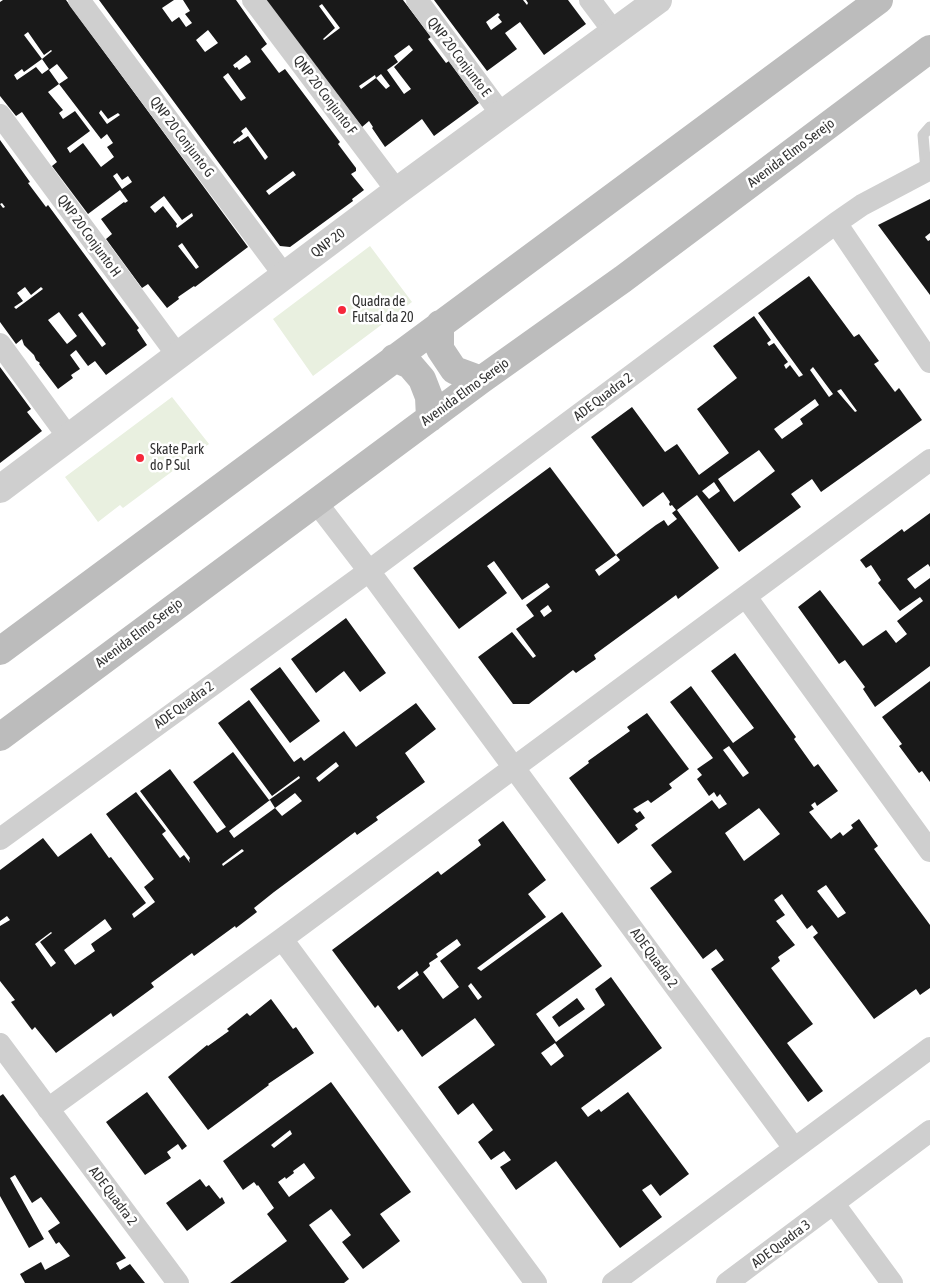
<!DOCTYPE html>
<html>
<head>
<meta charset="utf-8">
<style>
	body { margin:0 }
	canvas { display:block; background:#fff }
</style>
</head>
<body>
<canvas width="930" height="1283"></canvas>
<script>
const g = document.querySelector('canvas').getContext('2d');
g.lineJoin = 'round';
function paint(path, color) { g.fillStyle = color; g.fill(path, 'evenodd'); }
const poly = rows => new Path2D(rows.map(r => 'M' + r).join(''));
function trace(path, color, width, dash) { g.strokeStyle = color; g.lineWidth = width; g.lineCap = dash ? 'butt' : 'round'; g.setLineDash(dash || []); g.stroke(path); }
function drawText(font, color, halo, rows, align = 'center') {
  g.font = font + ' "Asap Condensed",sans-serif'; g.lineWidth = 5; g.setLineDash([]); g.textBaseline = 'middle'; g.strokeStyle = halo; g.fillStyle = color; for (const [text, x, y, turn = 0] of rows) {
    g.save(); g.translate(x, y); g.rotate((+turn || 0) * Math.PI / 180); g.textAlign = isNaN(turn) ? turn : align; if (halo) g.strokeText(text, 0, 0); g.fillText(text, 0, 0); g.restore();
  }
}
const green = poly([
	[370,246,412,302,313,376,273,319],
	[172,397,209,444,123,508,120,505,98,522,65,477]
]);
const building = poly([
	[3,0,66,0,248,247,195,287,194,286,178,297,179,299,167,308,148,284,142,288,106,239,112,234,101,219,124,202,125,203,128,201,120,190,88,214,52,166,57,162,22,112,16,116,0,96,0,2],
	[28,32,44,55,51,50,52,51,42,59,49,69,42,74,36,67,17,80,14,75,22,69,24,72,42,59,24,35],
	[57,64,68,78,59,84,49,70],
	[59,84,101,139,107,134,113,143,107,147,114,157,101,167,83,143,70,153,67,148,90,131,75,111,63,119,59,113,63,110,48,92],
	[101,110,108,119,118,113,120,115,107,124,99,113],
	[117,173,122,180,128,176,132,182,122,189,113,176],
	[164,196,182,220,192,213,193,216,177,228,176,226,177,224,163,206,155,213,150,207],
	[182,243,199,267,196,269,178,246],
	[99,0,174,0,162,8,172,22,179,17,186,27,192,23,185,14,190,11,183,0,236,0,267,44,261,49,279,73,285,69,340,142,338,144,356,168,356,171,351,174,364,190,352,199,353,201,290,247,280,246],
	[208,30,218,43,205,52,196,40],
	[246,55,249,58,251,62,239,70,237,67,235,68,233,65],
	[228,73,246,98,241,101,223,77],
	[246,127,268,157,265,160,248,136,239,142,238,141,234,144,233,142,243,134,241,131],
	[293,171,296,175,269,195,266,191],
	[265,0,403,0,431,37,428,39,446,63,449,61,479,103,434,136,422,119,385,147,372,128,373,127,369,121,362,127],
	[322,4,340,28,324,40,323,39,335,28,319,6],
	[409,45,413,50,394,67,411,89,404,94,387,70,398,62,394,56],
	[381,74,390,86,386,89,376,78,361,89,359,86,375,75,376,78],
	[434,0,523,0,527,5,528,3,526,0,568,0,586,24,544,55,520,22,505,33,517,49,487,71],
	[498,13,500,15,498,17,502,22,491,30,486,22],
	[0,140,30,182,28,183,46,207,48,205,121,304,139,328,137,330,147,345,106,375,95,361,88,366,76,350,70,355,80,369,71,375,73,378,58,389,39,364,40,363,36,360,34,355,24,345,22,339,16,344,0,322,0,204,3,208,5,207,2,203,0,204],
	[25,287,31,295,41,287,43,289,16,309,14,307,23,301,17,293],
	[59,312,77,336,67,344,48,320],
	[82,312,106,344,102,347,78,315],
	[930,199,930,233,925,237,928,241,930,240,930,295,878,225],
	[809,276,854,337,859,334,879,361,874,364,895,392,899,388,922,420,821,492,812,479,791,494,801,507,739,552,697,495,677,510,719,568,678,599,676,595,594,655,596,659,576,673,573,670,529,704,513,704,478,657,512,632,533,658,536,656,516,629,534,616,526,605,550,587,547,583,522,600,494,561,487,566,507,593,459,629,413,568,550,467,616,555,595,570,599,576,620,560,616,555,656,525,664,520,668,526,677,519,672,513,676,510,672,505,670,506,669,504,670,502,663,492,643,507,591,437,632,407,665,452,677,444,699,475,729,453,697,409,737,378,713,346,754,316,771,340,767,343,769,346,774,343,788,362,784,365,786,369,790,365,799,377,803,375,758,313],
	[813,367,833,394,829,397,810,370],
	[841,389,857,411,855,412,837,391],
	[815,399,819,405,800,419,803,424,782,439,774,429],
	[759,450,775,471,734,502,718,479],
	[714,482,720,491,709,499,702,491],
	[548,605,552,611,544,617,540,611],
	[0,367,31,409,27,412,42,431,0,463],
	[930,513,930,567,928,564,907,579,915,589,930,578,930,666,875,707,863,689,865,687,845,660,839,664,798,607,820,590,863,646,886,630,896,643,907,634,897,621,923,601,920,597,900,611,878,583,881,580,871,565,866,568,860,560,902,529,904,532],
	[346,618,386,673,360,692,344,671,316,693,291,659],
	[735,653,796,737,794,739,814,767,818,764,838,791,817,806,815,802,811,805,814,809,809,812,831,839,840,832,843,836,853,828,851,825,859,819,878,846,874,849,930,925,930,988,920,995,916,989,874,1019,813,937,818,933,812,925,807,929,782,894,774,900,785,915,776,921,795,945,778,957,780,961,771,968,813,1024,787,1043,823,1091,808,1102,711,969,724,960,716,949,703,959,650,888,672,872,651,845,712,800,719,809,727,804,720,794,717,797,714,792,709,796,697,779,702,775,697,769,713,758,670,702,691,686,733,743,754,728,711,671],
	[729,746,749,773,743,777,723,750],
	[759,808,780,834,744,861,725,833],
	[826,885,846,913,838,918,817,891],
	[280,667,320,721,290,743,250,689],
	[930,681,930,782,922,771,919,773,899,746,902,744,882,717],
	[249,700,294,762,301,757,304,761,344,731,356,747,416,703,436,729,405,753,425,782,376,817,378,820,357,835,355,832,274,892,254,908,257,912,236,928,235,926,194,956,192,953,151,983,154,987,113,1017,111,1013,56,1053,35,1027,32,1030,11,1002,15,1000,0,981,0,926,10,920,7,916,0,921,0,870,43,838,58,857,91,833,109,858,111,857,146,903,132,914,134,918,155,902,144,887,154,879,106,814,136,792,166,831,162,834,180,858,184,855,190,863,189,860,190,858,140,791,170,769,217,833,226,827,193,782,233,752,269,800,300,778,299,776,272,796,218,723],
	[336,762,339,766,319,782,316,778],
	[295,793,302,801,282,816,275,808,234,838,229,831,270,800,275,808],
	[242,849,244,851,223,866,222,864],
	[105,919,112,929,91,944,95,951,75,965,64,950],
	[51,932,52,933,40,942,56,963,51,967,35,944],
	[647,713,689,769,669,784,672,788,651,803,648,800,633,809,637,813,640,811,645,818,635,825,638,829,618,844,569,778,589,763,588,761,630,731,627,727],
	[503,821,546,880,528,894,546,917,477,968,481,971,562,912,602,966,536,1014,556,1042,605,1005,595,989,611,977,662,1048,581,1108,588,1117,599,1109,601,1112,628,1092,689,1174,660,1196,651,1184,642,1190,662,1217,620,1248,556,1161,516,1190,500,1167,511,1160,504,1151,491,1160,478,1142,493,1130,473,1103,458,1115,438,1087,495,1045,475,1018,422,1057,402,1029,398,1032,378,1005,375,1008,332,950,438,871,441,875,481,845,478,840],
	[457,939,461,945,440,961,459,987,443,999,423,972,430,966,429,963,438,957,436,954],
	[417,971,419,975,399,990,397,987],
	[471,983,482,997,478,1000,468,986],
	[555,1043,564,1056,551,1066,541,1053],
	[577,998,585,1009,559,1027,552,1017],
	[271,999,293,1029,296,1027,314,1053,268,1084,269,1085,208,1130,168,1077,207,1045,208,1046,229,1031,227,1029,247,1013,250,1016],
	[331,1082,411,1192,380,1214,400,1241,363,1269,342,1242,351,1235,331,1209,309,1225,349,1279,344,1283,230,1283,287,1241,267,1214,274,1208,258,1185,257,1186,254,1182,243,1190,223,1161],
	[290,1130,292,1134,274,1148,271,1145],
	[304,1163,315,1178,289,1197,278,1182,285,1177,286,1179,294,1173,293,1171],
	[147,1092,187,1146,182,1150,178,1144,167,1152,171,1158,145,1175,106,1122],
	[3,1094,126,1258,116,1263,120,1270,130,1264,145,1283,25,1283,20,1274,41,1262,45,1270,70,1256,59,1242,56,1244,48,1231,60,1223,41,1197,32,1203,15,1175,10,1178,44,1239,29,1248,0,1196,0,1096],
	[200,1179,206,1187,209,1185,220,1199,222,1197,225,1203,187,1231,166,1203]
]);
const service = poly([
	[926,171,923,135,930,127]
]);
const minor = poly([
	[79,0,284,275],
	[253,0,397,191],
	[417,0,502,115],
	[590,0,614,32],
	[0,115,178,356],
	[836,223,930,362],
	[0,344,69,438],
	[316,502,369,571,794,1148],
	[746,597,930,851],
	[0,839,369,571,836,223,862,205,930,169],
	[282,939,536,1283],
	[0,1044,178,1283],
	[48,1109,282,939,930,460],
	[834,1204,892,1283],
	[613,1283,930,1048],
	[727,1283,930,1131]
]);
const tertiary = poly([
	[0,489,397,191,658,0]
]);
const secondary = poly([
	[440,324,440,349,454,370,481,380],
	[394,358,410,365,422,379,429,397,430,418],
	[0,651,879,0],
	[0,737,481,380,623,279,930,49]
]);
const markers = [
	[342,310,5,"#f6283b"],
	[140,458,5,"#f6283b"]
];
const streetNames = [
	["QNP 20 Conjunto E",459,57,53],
	["QNP 20 Conjunto F",325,95,53],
	["QNP 20 Conjunto G",182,137,53],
	["Avenida Elmo Serejo",791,153,-37],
	["QNP 20 Conjunto H",89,236,54],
	["QNP 20",328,243,-37],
	["Avenida Elmo Serejo",465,392,-36],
	["ADE Quadra 2",603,397,-37],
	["Avenida Elmo Serejo",139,633,-37],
	["ADE Quadra 2",184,705,-36],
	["ADE Quadra 2",654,958,54],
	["ADE Quadra 2",113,1196,53],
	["ADE Quadra 3",781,1244,-37]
];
const poiNames = [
	["Quadra de",352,302],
	["Futsal da 20",352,318],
	["Skate Park",150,450],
	["do P Sul",150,466]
];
paint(green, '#e9f0e0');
paint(building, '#191919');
trace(service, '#cfcfcf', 11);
trace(minor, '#cfcfcf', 22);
trace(tertiary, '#cfcfcf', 28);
trace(secondary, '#bcbcbc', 28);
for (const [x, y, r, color] of markers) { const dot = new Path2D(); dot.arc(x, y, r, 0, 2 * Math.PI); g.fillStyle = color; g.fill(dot); trace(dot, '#fff', 2); }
drawText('14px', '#323232', '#fff', streetNames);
drawText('14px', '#323232', '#fff', poiNames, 'left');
</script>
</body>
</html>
